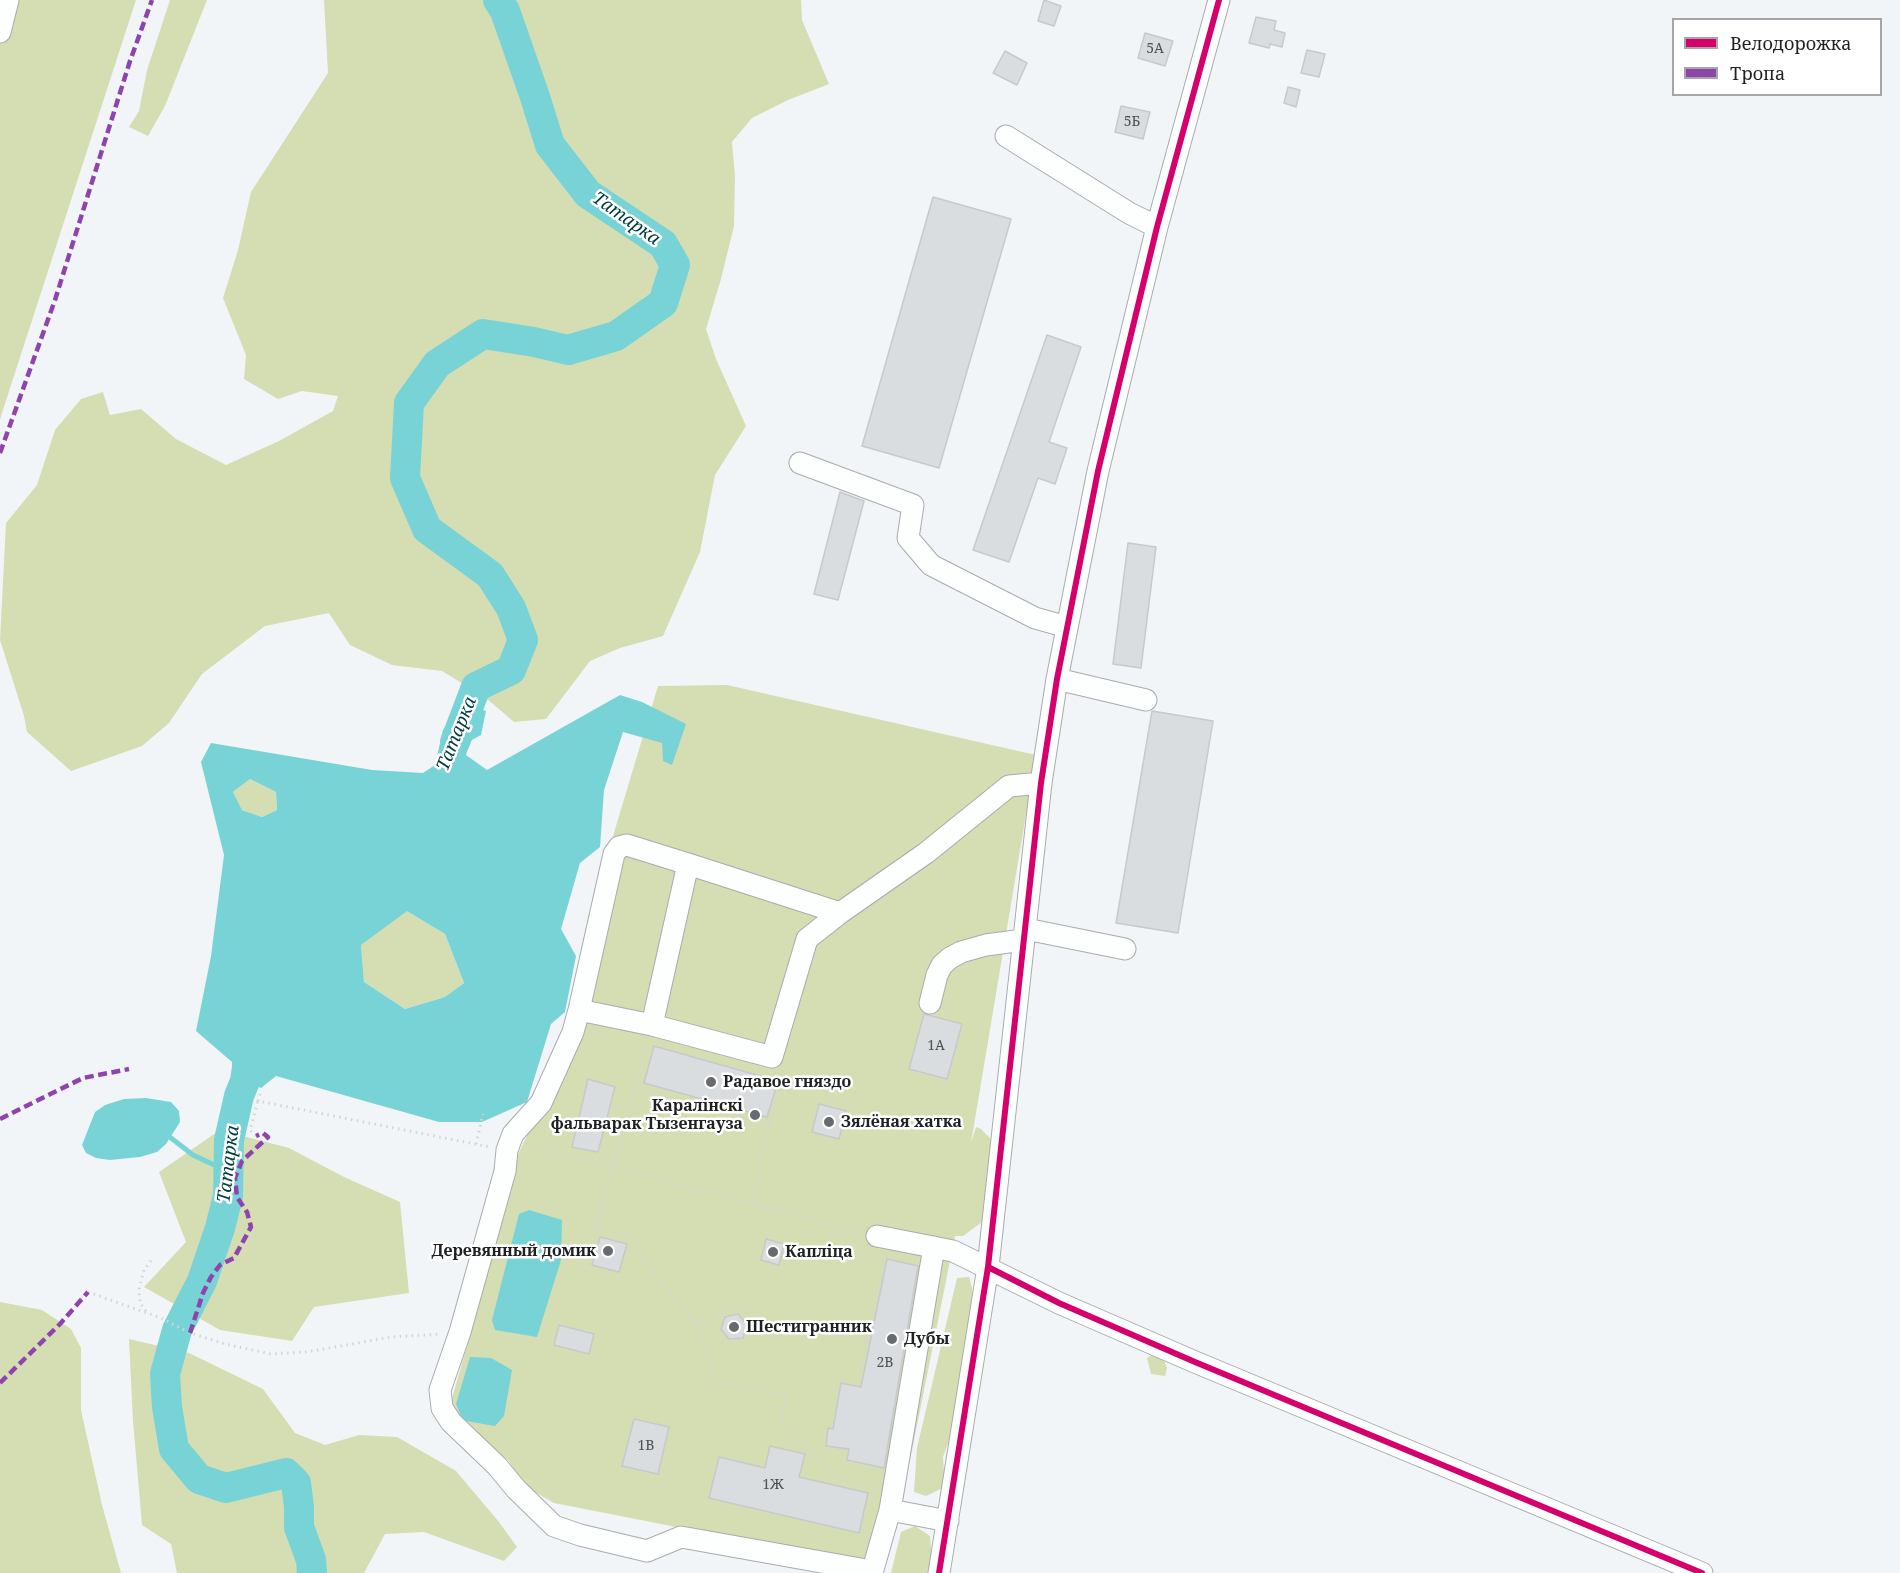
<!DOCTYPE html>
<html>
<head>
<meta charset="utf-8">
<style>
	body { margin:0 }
	#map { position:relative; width:1900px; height:1573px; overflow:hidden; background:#f2f5f8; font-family:"Noto Serif",serif }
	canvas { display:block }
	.legend { position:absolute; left:1672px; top:18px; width:210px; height:78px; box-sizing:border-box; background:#fff; border:2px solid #a5a6a7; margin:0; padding:8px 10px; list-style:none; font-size:18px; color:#1e2022 }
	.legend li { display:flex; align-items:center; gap:12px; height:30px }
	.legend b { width:30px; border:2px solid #a5a6a7 }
</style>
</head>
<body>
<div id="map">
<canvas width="1900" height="1573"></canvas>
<ul class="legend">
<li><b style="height:8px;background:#d6006c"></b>Велодорожка</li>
<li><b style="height:8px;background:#8e44ad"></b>Тропа</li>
</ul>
</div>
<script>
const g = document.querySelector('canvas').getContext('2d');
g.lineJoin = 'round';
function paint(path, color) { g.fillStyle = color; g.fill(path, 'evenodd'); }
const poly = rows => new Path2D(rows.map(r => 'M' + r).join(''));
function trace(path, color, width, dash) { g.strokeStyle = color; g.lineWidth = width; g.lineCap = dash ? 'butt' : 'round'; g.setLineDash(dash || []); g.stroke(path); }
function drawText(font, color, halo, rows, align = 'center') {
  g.font = font + ' "Noto Serif",serif'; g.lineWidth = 5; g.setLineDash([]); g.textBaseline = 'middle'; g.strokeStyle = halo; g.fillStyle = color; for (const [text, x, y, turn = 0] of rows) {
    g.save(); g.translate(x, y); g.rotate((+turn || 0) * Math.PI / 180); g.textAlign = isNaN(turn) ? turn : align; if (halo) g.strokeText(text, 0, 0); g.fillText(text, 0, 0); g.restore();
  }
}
const green = poly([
	[0,0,136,0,0,419],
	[170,0,207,0,165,106,148,136,129,127,139,111,147,70],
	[324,0,801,0,802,20,829,84,788,100,752,118,732,142,735,177,734,226,721,279,706,329,716,359,746,426,715,475,700,552,663,636,620,648,590,661,546,719,514,722,486,698,442,671,392,665,350,645,329,613,265,626,202,674,169,723,142,746,71,771,27,732,24,716,0,640,6,523,37,485,55,430,81,399,103,392,110,415,141,409,176,439,226,465,279,441,333,411,338,396,302,391,278,399,244,379,246,355,223,298,238,250,251,192,328,73],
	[727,685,1036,755,971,1143,976,1127,981,1129,990,1138,991,1154,982,1222,963,1236,955,1236,896,1530,860,1563,554,1503,526,1487,508,1460,464,1429,450,1405,474,1322,519,1152,526,1138,568,1023,586,926,658,686],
	[250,779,276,792,277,810,262,817,242,810,233,792],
	[406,910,445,934,464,983,445,997,405,1009,364,982,361,945],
	[220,1130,289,1148,344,1177,400,1202,409,1293,314,1307,292,1341,220,1330,144,1287,186,1242,159,1172],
	[969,1277,972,1288,972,1324,959,1413,943,1457,945,1487,926,1496,914,1492,917,1448,957,1278],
	[0,1302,42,1310,71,1329,81,1348,81,1410,102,1505,121,1573,0,1573],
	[129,1339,189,1353,263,1389,295,1433,325,1445,359,1435,397,1437,456,1471,499,1522,517,1547,504,1561,424,1532,385,1534,364,1573,177,1573,171,1544,142,1525,133,1421],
	[1153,1354,1163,1358,1167,1368,1165,1376,1151,1374,1147,1358],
	[915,1526,930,1536,932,1562,929,1573,891,1573,901,1532]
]);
const water = poly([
	[620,695,642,702,686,724,672,765,663,761,662,743,623,732,604,790,600,847,580,863,561,929,576,956,565,1012,551,1024,527,1102,482,1122,439,1122,276,1076,261,1088,233,1075,232,1062,196,1031,211,956,224,855,201,762,211,743,372,770,423,773,435,765,443,730,461,702,486,711,481,735,470,741,466,755,487,770],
	[250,779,276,792,277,810,262,817,242,810,233,792],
	[407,911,445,934,464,983,445,997,405,1009,364,982,361,945],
	[146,1098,171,1102,179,1111,180,1122,166,1144,157,1152,140,1157,110,1160,96,1158,86,1153,82,1145,95,1112,105,1105,124,1099],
	[529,1210,562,1220,561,1260,537,1337,495,1330,492,1320,519,1214],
	[470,1357,491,1358,512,1370,504,1416,495,1426,466,1421,461,1416,456,1404]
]);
const stream = poly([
	[171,1138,193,1155,227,1171]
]);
const river = poly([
	[455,742,476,687,511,670,523,640,511,608,490,575,427,529,405,478,409,403,437,364,483,334,534,342,568,350,616,336,663,303,675,265,663,244,588,194,550,145,535,97,505,11,498,0],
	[247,1040,249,1054,245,1081,239,1096,229,1140,228,1196,220,1228,202,1281,177,1330,165,1374,167,1407,174,1449,199,1479,226,1488,286,1473,296,1483,299,1507,299,1527,311,1560,312,1573]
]);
const building = poly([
	[1044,0,1061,6,1054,26,1038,21,1044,0],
	[1256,17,1276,21,1274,30,1285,33,1282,47,1270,44,1269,48,1249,43,1256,17],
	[1145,33,1173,41,1165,66,1138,58,1145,33],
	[1307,50,1325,54,1319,77,1301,73,1307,50],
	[1005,51,1027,63,1017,85,993,73,1005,51],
	[1288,87,1300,90,1296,107,1284,103,1288,87],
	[1121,106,1150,112,1143,139,1115,132,1121,106],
	[933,197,1011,219,939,468,862,446,933,197],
	[1047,335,1081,347,1049,442,1067,448,1055,484,1038,478,1009,562,973,550,1047,335],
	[840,492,864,501,838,600,814,594,840,492],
	[1128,543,1156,547,1141,668,1113,664,1128,543],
	[1152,711,1213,721,1178,933,1116,923,1152,711],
	[924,1014,962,1024,947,1079,909,1069,924,1014],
	[654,1046,778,1081,767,1117,644,1083,654,1046],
	[588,1079,615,1087,598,1152,572,1147,588,1079],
	[819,1104,846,1111,839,1139,812,1132,819,1104],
	[600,1237,627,1244,619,1272,592,1265,600,1237],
	[766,1239,784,1244,779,1265,761,1260,766,1239],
	[887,1259,918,1266,884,1468,847,1460,849,1449,826,1446,828,1428,833,1429,841,1383,861,1387,887,1259],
	[738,1314,747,1325,743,1338,729,1339,721,1329,725,1317,738,1314],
	[559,1325,594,1334,589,1354,554,1345,559,1325],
	[634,1419,669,1427,658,1474,622,1466,634,1419],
	[770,1446,805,1454,799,1477,868,1493,859,1533,709,1498,719,1457,765,1468,770,1446]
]);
const path = poly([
	[635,1089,769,1124],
	[260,1094,258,1101,490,1147],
	[256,1136,250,1130,258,1101],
	[476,1144,483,1114],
	[527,1152,549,1151,861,1232],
	[754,1204,769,1124,781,1079,774,1074],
	[597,1228,631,1237,637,1252,694,1321,710,1325,712,1320,731,1308,746,1307,758,1314,771,1331,805,1327,868,1342],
	[585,1272,648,1042],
	[88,1292,161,1318,190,1333,225,1344,271,1354,307,1352,391,1337,440,1334],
	[146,1311,140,1303,139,1289,144,1270,153,1258],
	[694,1322,711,1358,714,1383,786,1396,780,1424,831,1473,876,1490],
	[862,1368,886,1255]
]);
const minor = poly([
	[0,32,8,0],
	[1006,136,1129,213,1157,227],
	[800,463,913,505,908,538,931,565,1035,618,1067,627],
	[1057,679,1146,700],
	[688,864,840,913],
	[1026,929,1125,949],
	[930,1003,937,975,942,965,950,958,961,952,986,945,1023,940],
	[579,1010,614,854,619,847,627,845,688,864,652,1025],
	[877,1236,953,1251,1059,1303,1195,1362,1702,1573],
	[890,1510,948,1521],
	[872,1571,681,1537,647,1551,580,1535,554,1526,516,1489,497,1466,451,1422,442,1408,440,1390,460,1332,505,1171,507,1150,513,1134,541,1103,573,1032,579,1010,652,1025,772,1057,807,939,840,913,926,853,1009,786,1041,783],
	[872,1573,890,1510,934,1247],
	[939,1573,988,1267,1041,783,1057,679,1098,471,1157,227,1219,0]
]);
const quiet = poly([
	[0,453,55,300,130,61,152,0],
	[0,1119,83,1078,129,1069],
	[190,1333,203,1293,211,1277,220,1265,234,1258,251,1227,247,1212,237,1197,235,1178,242,1161,268,1137,263,1133,256,1136],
	[0,1383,60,1324,88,1292]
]);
const cycleway = poly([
	[988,1267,1059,1303,1195,1362,1702,1573],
	[939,1573,988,1267,1041,783,1057,679,1098,471,1157,227,1219,0]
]);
const markers = [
	[711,1082,6,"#686b6d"],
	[755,1115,6,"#686b6d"],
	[829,1122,6,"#686b6d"],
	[608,1251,6,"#686b6d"],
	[773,1252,6,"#686b6d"],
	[734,1327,6,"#686b6d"],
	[892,1339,6,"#686b6d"]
];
const numberNames = [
	["5А",1155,49],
	["5Б",1132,122],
	["1А",936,1046],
	["2В",885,1363],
	["1В",646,1446],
	["1Ж",773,1485]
];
const poiNames = [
	["Радавое гняздо",723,1082],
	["Каралінскі",743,1106,"right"],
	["фальварак Тызенгауза",743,1124,"right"],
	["Зялёная хатка",841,1122],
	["Деревянный домик",596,1251,"right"],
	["Капліца",785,1252],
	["Шестигранник",746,1327],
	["Дубы",904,1339]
];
const waterNames = [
	["Татарка",626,219,35],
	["Татарка",457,734,-68],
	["Татарка",229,1164,-83]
];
paint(green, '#d5ddb3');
paint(water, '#78d3d7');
trace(stream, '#78d3d7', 5);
trace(river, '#78d3d7', 30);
paint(building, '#dadddf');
trace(building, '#c7c9cb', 1.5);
trace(minor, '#a9abad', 23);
trace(path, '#d3d5d5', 3, [1.5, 4.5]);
trace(minor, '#fdfefe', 21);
trace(quiet, '#8e44ad', 4.5, [9, 4.5]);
trace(cycleway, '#d6006c', 6);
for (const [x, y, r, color] of markers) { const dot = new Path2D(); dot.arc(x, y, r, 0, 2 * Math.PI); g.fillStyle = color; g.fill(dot); trace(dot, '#fff', 2); }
drawText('14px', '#4e5052', null, numberNames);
drawText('bold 16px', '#1e2022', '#fff', poiNames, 'left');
drawText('italic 18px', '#003c3e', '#fff', waterNames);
</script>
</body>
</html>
